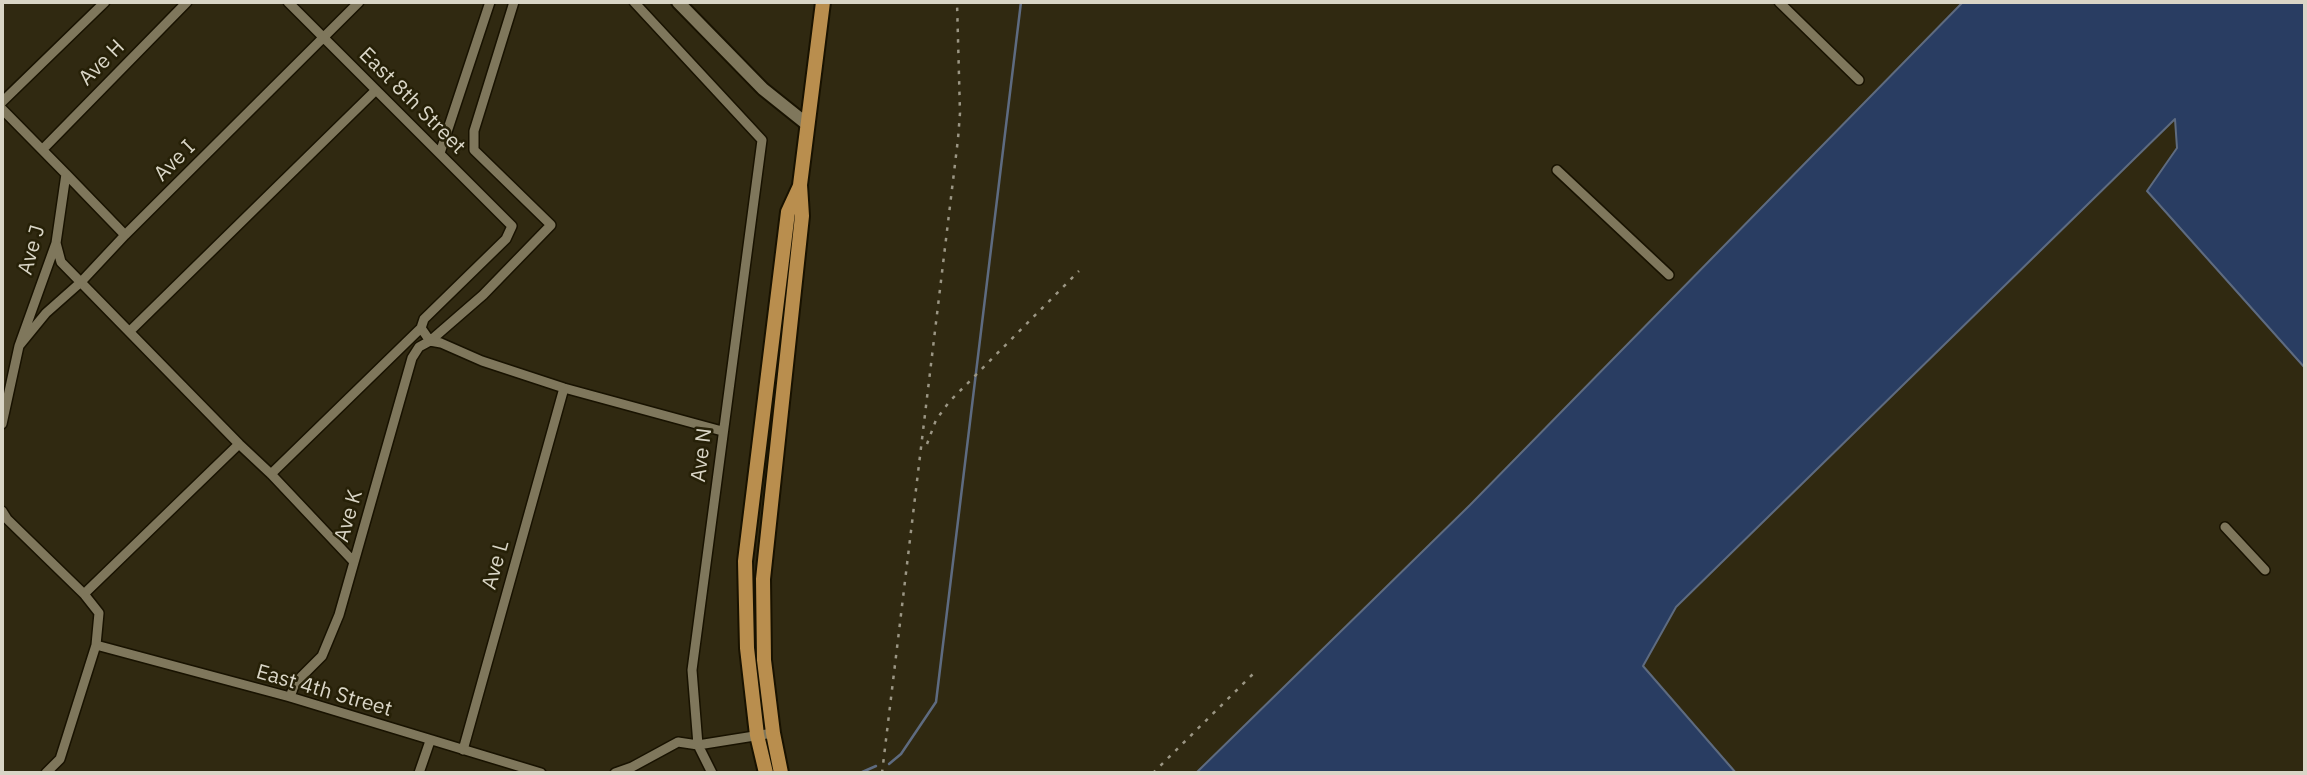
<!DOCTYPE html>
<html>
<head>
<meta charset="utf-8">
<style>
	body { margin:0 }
	#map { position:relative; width:2307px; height:775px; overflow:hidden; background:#302911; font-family:"IBM Plex Sans",sans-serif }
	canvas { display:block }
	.frame { position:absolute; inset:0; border:4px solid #d9d5c6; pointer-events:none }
</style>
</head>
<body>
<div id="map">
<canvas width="2307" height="775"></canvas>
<div class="frame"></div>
</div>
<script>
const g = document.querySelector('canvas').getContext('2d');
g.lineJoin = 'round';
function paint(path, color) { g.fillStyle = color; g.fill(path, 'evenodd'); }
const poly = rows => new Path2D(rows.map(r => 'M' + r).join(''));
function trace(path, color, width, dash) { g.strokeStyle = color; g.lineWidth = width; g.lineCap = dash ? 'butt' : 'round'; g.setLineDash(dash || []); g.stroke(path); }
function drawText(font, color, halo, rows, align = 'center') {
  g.font = font + ' "IBM Plex Sans",sans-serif'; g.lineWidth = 5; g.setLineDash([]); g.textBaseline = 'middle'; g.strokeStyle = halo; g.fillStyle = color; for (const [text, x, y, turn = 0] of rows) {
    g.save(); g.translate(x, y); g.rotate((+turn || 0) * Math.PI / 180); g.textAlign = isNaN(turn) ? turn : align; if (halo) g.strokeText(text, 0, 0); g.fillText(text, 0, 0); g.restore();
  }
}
const water = poly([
	[1963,2,2305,2,2305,368,2147,191,2177,148,2175,119,1676,607,1643,666,1736,773,1196,773,1470,505,1963,2]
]);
const stream = poly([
	[889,764,901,754,936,702,1021,2],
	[860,773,876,766]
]);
const street = poly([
	[288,2,512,226,506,239,424,319,421,328],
	[634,2,762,140,692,670,698,745,712,773],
	[1779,2,1859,80],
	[2,102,105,2],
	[2,109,66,174,56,243,19,346,2,424],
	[43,149,187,2],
	[440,153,490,2],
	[1557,170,1669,275],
	[66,174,125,235],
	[56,243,61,262,239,444,271,474,354,562],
	[130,331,376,90],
	[19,346,46,313,81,282,125,235,359,2],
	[271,474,421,328,430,341,483,295,551,225,474,150,474,131,514,2],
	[2,511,7,519,84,594,99,613,96,645,60,759,46,773],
	[2225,527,2265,570],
	[84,594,239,444],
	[96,645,290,697,541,773],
	[290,697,295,683,322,656,339,615,412,358,419,347,430,341,441,343,482,361,564,388,722,431],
	[463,750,564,388],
	[419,773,430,741],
	[615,773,632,767,678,742,698,745,773,733]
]);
const secondary = poly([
	[678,2,763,89,808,125]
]);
const primary = poly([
	[766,773,757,735,747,648,745,561,788,212,800,186],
	[781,773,773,733,764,660,763,579,802,216,800,185,823,2]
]);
const rail = poly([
	[927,444,936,420,949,402,1079,271],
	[882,773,958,139,960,113,957,2],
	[1153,773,1253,674]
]);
const streetNames = [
	["Ave H",102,63,-45],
	["East 8th Street",412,101,45],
	["Ave I",175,161,-45],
	["Ave J",32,250,-74],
	["Ave N",702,455,-83],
	["Ave K",349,516,-74],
	["Ave L",496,565,-74],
	["East 4th Street",324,691,16]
];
paint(water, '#293d62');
trace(water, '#5e6b80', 2);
trace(stream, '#5e6b80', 2.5);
trace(street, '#181200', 12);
trace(secondary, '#181200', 16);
trace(primary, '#181200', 18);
trace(street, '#7f775c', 9);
trace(secondary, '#7f775c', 12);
trace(primary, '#b98e4e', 14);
trace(rail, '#9b9684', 2.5, [3.5, 7]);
drawText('21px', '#d9d5c6', '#262007', streetNames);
</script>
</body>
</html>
